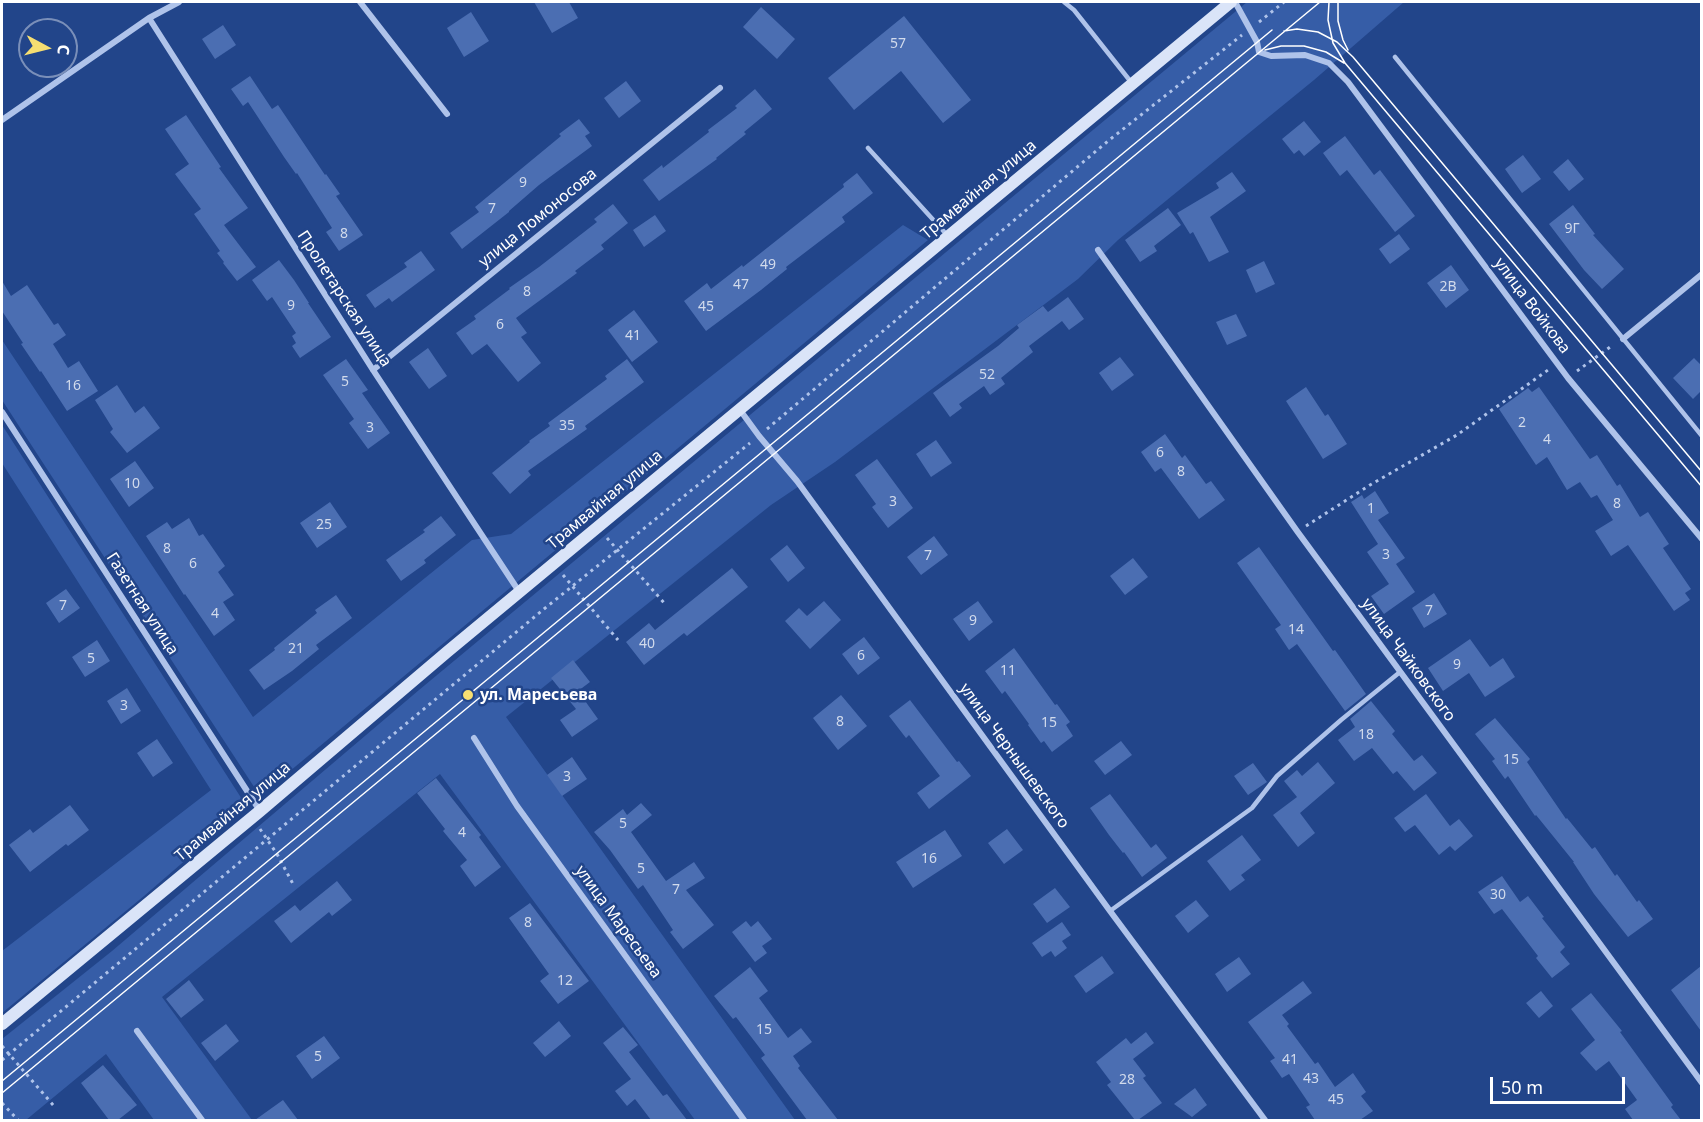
<!DOCTYPE html>
<html>
<head>
<meta charset="utf-8">
<style>
	body { margin:0 }
	#map { position:relative; width:1703px; height:1122px; overflow:hidden; background:#22458a; font-family:"Noto Sans",sans-serif }
	canvas { display:block }
	.frame { position:absolute; inset:0; border:3px solid #fff; pointer-events:none }
	.north { position:absolute; left:18px; top:18px; width:60px; height:60px; box-sizing:border-box; background:#22458a; border:2px solid #7a8fb9; border-radius:50%; rotate:97deg; font-size:16px; font-weight:700; line-height:24px; text-align:center; color:#fff }
	.north::after { content:''; display:block; margin:auto; width:21px; height:27px; background:#f6de71; clip-path:polygon(50% 0,100% 100%,50% 72%,0 100%) }
	.scale { position:absolute; left:1490px; top:1077px; width:135px; height:27px; box-sizing:border-box; border:3px solid #fff; border-top:0; padding-left:8px; font-size:18px; line-height:21px; white-space:nowrap; color:#fff; -webkit-text-stroke:4px #22458a; paint-order:stroke }
</style>
</head>
<body>
<div id="map">
<canvas width="1703" height="1122"></canvas>
<div class="frame"></div>
<div class="north">С</div>
<div class="scale">50 m</div>
</div>
<script>
const g = document.querySelector('canvas').getContext('2d');
g.lineJoin = 'round';
function paint(path, color) { g.fillStyle = color; g.fill(path, 'evenodd'); }
const poly = rows => new Path2D(rows.map(r => 'M' + r).join(''));
function trace(path, color, width, dash) { g.strokeStyle = color; g.lineWidth = width; g.lineCap = dash ? 'butt' : 'round'; g.setLineDash(dash || []); g.stroke(path); }
function drawText(font, color, halo, rows, align = 'center') {
  g.font = font + ' "Noto Sans",sans-serif'; g.lineWidth = 5; g.setLineDash([]); g.textBaseline = 'middle'; g.strokeStyle = halo; g.fillStyle = color; for (const [text, x, y, turn = 0] of rows) {
    g.save(); g.translate(x, y); g.rotate((+turn || 0) * Math.PI / 180); g.textAlign = isNaN(turn) ? turn : align; if (halo) g.strokeText(text, 0, 0); g.fillText(text, 0, 0); g.restore();
  }
}
const green = poly([
	[1247,2,1404,2,1314,80,1118,240,1078,279,835,462,771,505,506,717,795,1120,695,1120,440,774,162,997,252,1120,154,1120,106,1054,26,1120,2,1120,2,1039,112,951,419,690],
	[903,225,928,240,260,796,2,400,2,340,253,717,472,540,511,534],
	[2,425,247,807,144,896,2,1013,2,951,211,790,2,463]
]);
const building = poly([
	[534,2,569,2,578,18,552,33],
	[761,7,795,39,777,59,743,27],
	[471,12,489,41,464,57,447,28],
	[904,16,971,100,943,123,901,71,854,110,828,78],
	[223,25,236,45,215,59,202,39],
	[250,76,272,109,278,105,325,175,326,174,340,194,336,196,363,235,339,251,326,232,332,228,297,173,296,174,284,157,248,102,243,106,231,89],
	[626,81,641,101,619,118,604,98],
	[755,89,772,109,744,132,746,134,716,158,717,159,659,201,643,180,662,165,663,168,709,132,708,130,737,108,735,106],
	[186,115,221,167,219,168,248,208,224,225,256,267,237,281,223,263,224,262,217,253,220,251,194,214,201,209,175,174,189,164,165,129],
	[579,119,590,133,585,136,592,146,539,185,509,211,509,212,462,249,450,233,479,212,475,207,561,136,559,134],
	[1304,121,1321,142,1304,156,1299,150,1294,154,1282,139],
	[1345,136,1374,175,1380,170,1415,216,1395,232,1347,170,1340,176,1323,153],
	[1523,155,1541,179,1522,193,1505,169],
	[1568,159,1584,179,1569,191,1553,172],
	[1232,172,1246,191,1210,217,1229,252,1209,262,1193,232,1190,234,1177,213,1219,188,1216,183],
	[857,173,873,193,842,217,845,222,786,267,787,269,761,290,706,331,684,301,707,283,711,289,742,265,743,267,844,187,843,184],
	[613,204,628,223,601,245,604,249,575,271,577,273,516,318,527,333,521,337,541,363,518,382,487,344,472,355,456,333,476,319,474,316,510,289,509,288,539,267,597,222,594,219],
	[1573,205,1595,234,1593,235,1624,269,1602,289,1584,270,1549,224],
	[1168,208,1181,225,1154,246,1157,251,1140,262,1125,240],
	[655,215,666,231,644,247,633,230],
	[1399,234,1410,249,1390,264,1379,249],
	[421,251,435,270,392,302,389,298,375,308,366,295,407,267,404,263],
	[279,260,294,280,309,303,308,303,331,337,300,358,292,346,296,343,292,336,296,333,272,297,267,301,252,280],
	[1264,261,1275,284,1256,293,1246,270],
	[1451,265,1469,290,1446,308,1427,283],
	[2,281,11,296,27,285,54,325,58,323,66,335,53,344,68,368,79,361,98,391,67,411,41,371,40,372,21,344,23,343,2,311],
	[1068,297,1084,319,1069,330,1062,321,1029,346,1033,352,1001,378,1005,384,990,395,984,386,959,404,962,408,950,417,933,393,998,346,1019,328,1017,325,1043,306,1048,312],
	[634,310,658,342,632,362,608,330],
	[1236,314,1247,336,1227,345,1216,322],
	[428,348,447,376,429,389,409,362],
	[1120,357,1134,375,1112,391,1099,373],
	[1694,358,1701,365,1701,391,1693,399,1673,378],
	[346,359,368,390,362,393,390,433,368,449,349,423,354,419,323,375],
	[627,359,644,382,585,426,587,429,528,471,531,475,510,494,492,473,530,442,529,441,550,426,548,423,607,379,605,376],
	[117,385,135,413,144,406,160,428,127,453,110,432,113,429,95,400],
	[1306,387,1325,416,1328,414,1347,444,1323,459,1286,401],
	[1539,387,1590,459,1597,455,1617,486,1620,484,1640,517,1648,512,1669,544,1663,548,1691,589,1685,593,1690,600,1674,611,1628,545,1611,556,1595,531,1613,520,1597,495,1591,498,1580,482,1567,490,1547,457,1536,465,1499,409,1528,388,1532,392],
	[1165,434,1182,458,1185,455,1206,484,1211,481,1225,500,1199,519,1161,468,1155,472,1141,452],
	[936,440,952,463,931,477,916,454],
	[877,459,913,508,888,528,872,507,876,504,855,475],
	[135,461,154,488,129,507,110,479],
	[1375,491,1389,513,1378,520,1405,558,1396,564,1415,592,1384,614,1371,596,1389,584,1367,552,1378,544,1351,502,1362,495,1364,499],
	[330,502,347,527,317,548,300,523],
	[441,516,456,535,424,560,426,563,401,581,386,560,425,532,423,530],
	[189,518,199,536,203,534,225,566,218,572,234,595,223,602,235,620,214,636,185,594,184,595,146,536,167,522,172,529],
	[934,536,948,555,921,575,907,557],
	[787,545,805,568,788,582,770,559],
	[1259,547,1333,651,1335,650,1366,694,1345,711,1297,644,1289,650,1275,629,1281,625,1237,563],
	[1133,558,1148,577,1125,595,1110,576],
	[732,568,748,587,687,636,684,633,644,665,626,642,649,623,655,630],
	[66,589,80,608,59,623,46,603],
	[1434,593,1447,614,1424,628,1412,608],
	[336,595,352,618,316,645,319,649,292,671,264,690,249,670,275,650,274,648,317,613,315,610],
	[824,601,841,620,810,649,785,621,799,608,807,616],
	[978,601,993,622,969,641,953,619],
	[864,637,880,658,858,675,842,654],
	[1470,639,1490,667,1503,658,1515,677,1485,697,1469,673,1443,691,1428,668],
	[97,640,110,661,85,677,72,657],
	[1014,648,1055,705,1057,704,1070,722,1066,725,1073,736,1052,752,1044,741,1041,743,1028,725,1029,724,1005,691,1002,694,985,671],
	[573,660,590,682,578,691,598,719,572,737,560,720,576,709,551,678],
	[127,688,141,711,121,724,107,701],
	[841,695,867,726,838,750,813,718],
	[910,700,957,762,959,761,971,776,929,809,917,793,940,776,909,735,906,738,889,716],
	[1371,701,1395,731,1392,734,1414,761,1422,755,1437,773,1414,791,1397,771,1393,774,1372,748,1354,761,1338,740,1355,727,1350,719],
	[1495,718,1530,759,1527,762,1566,819,1567,818,1592,849,1595,847,1615,876,1617,874,1637,902,1639,900,1653,919,1628,937,1594,894,1573,862,1574,862,1536,815,1535,816,1508,776,1505,779,1492,761,1495,759,1475,734],
	[157,739,173,763,153,777,137,753],
	[1121,741,1132,755,1105,775,1094,761],
	[572,757,587,779,562,796,547,775],
	[1318,762,1335,783,1300,813,1315,833,1298,847,1273,815,1297,797,1284,781,1297,770,1302,776],
	[1253,763,1267,782,1248,795,1234,776],
	[436,778,481,835,479,837,501,867,475,887,460,866,467,860,443,831,445,829,417,793],
	[1110,794,1151,848,1156,844,1167,858,1142,877,1124,852,1123,853,1109,835,1090,808],
	[1426,794,1450,826,1459,819,1473,836,1455,851,1450,846,1439,855,1415,825,1405,832,1394,818],
	[641,803,652,815,631,832,666,881,694,862,705,878,686,890,714,925,683,949,670,932,673,930,643,885,638,889,610,850,594,832,623,809,627,815],
	[70,805,89,830,68,846,66,844,30,872,9,845,30,829,33,833],
	[1007,829,1023,850,1004,864,988,843],
	[945,830,962,856,913,888,896,862],
	[1242,835,1261,860,1241,875,1245,880,1230,891,1207,861],
	[1502,876,1520,902,1528,896,1544,917,1542,918,1565,947,1560,952,1570,964,1552,978,1536,958,1538,956,1502,909,1494,914,1478,892],
	[337,881,352,900,332,916,329,912,291,943,274,921,295,905,300,911],
	[1055,888,1070,907,1047,923,1033,904],
	[1196,900,1209,916,1188,933,1175,916],
	[530,903,589,981,558,1004,540,981,549,974,509,918],
	[746,921,751,927,758,921,772,939,762,946,767,953,755,962,732,932],
	[1062,922,1071,935,1062,941,1067,948,1055,957,1051,951,1042,957,1032,943],
	[1102,956,1114,973,1086,993,1074,976],
	[1239,957,1251,974,1227,992,1215,974],
	[1701,966,1701,1031,1671,990],
	[750,967,768,991,759,998,788,1038,801,1028,812,1042,793,1056,800,1066,798,1068,838,1120,807,1120,761,1058,765,1055,736,1017,733,1019,714,996],
	[189,980,204,1000,181,1018,166,999],
	[1303,981,1312,993,1282,1015,1289,1024,1287,1026,1315,1064,1318,1062,1335,1087,1353,1073,1366,1092,1361,1096,1373,1111,1360,1120,1315,1120,1306,1107,1310,1105,1289,1074,1282,1078,1270,1061,1275,1058,1248,1022],
	[1541,991,1553,1006,1539,1018,1526,1003],
	[1591,993,1622,1031,1620,1032,1673,1105,1671,1107,1681,1120,1633,1120,1625,1109,1637,1100,1609,1061,1596,1071,1580,1053,1595,1040,1571,1009],
	[559,1021,571,1036,545,1057,533,1043],
	[226,1024,239,1041,215,1061,201,1043],
	[623,1027,638,1045,629,1052,663,1096,667,1094,687,1120,651,1120,635,1099,627,1106,615,1091,631,1079,603,1043],
	[1146,1032,1154,1043,1133,1059,1146,1076,1143,1078,1162,1103,1138,1120,1135,1120,1107,1085,1111,1082,1096,1062,1126,1038,1131,1044],
	[324,1036,340,1058,312,1079,296,1056],
	[103,1065,137,1105,118,1120,109,1120,81,1083],
	[1195,1088,1207,1105,1192,1117,1174,1104],
	[283,1100,298,1120,255,1120]
]);
const path = poly([
	[1259,22,1284,2],
	[1577,371,1613,345],
	[767,429,1108,141,1242,35],
	[1306,526,1370,485,1457,435,1548,370],
	[607,538,666,605],
	[563,575,618,640],
	[260,829,277,854,293,884],
	[2,1046,54,1106],
	[2,1060,544,609,750,443],
	[2,1103,18,1120]
]);
const service = poly([
	[1064,2,1074,10,1131,82],
	[1395,57,1702,436],
	[868,148,947,235],
	[1110,911,1252,808,1277,776,1341,720,1400,672]
]);
const minor = poly([
	[360,2,447,114],
	[1235,2,1257,42,1259,52,1271,56,1305,55,1329,63,1348,82,1568,378,1702,539],
	[149,18,373,370,520,593],
	[2,120,149,18,179,2],
	[1098,250,1297,531,1702,1083],
	[1623,339,1702,274],
	[373,370,720,88],
	[740,410,759,436,797,481,1110,911,1265,1120],
	[2,412,260,811],
	[474,738,517,806,744,1120],
	[137,1031,202,1120]
]);
const secondary = poly([
	[2,1024,260,811,447,652,1231,2]
]);
const tram = poly([
	[1329,2,1328,20,1333,43,1345,63,1702,487],
	[1338,2,1338,21,1343,40,1348,50],
	[1284,31,1297,29,1318,32,1337,42,1353,57,1702,472],
	[1265,50,1281,46,1304,46,1326,52,1344,63],
	[2,1081,1272,30],
	[2,1093,1320,2]
]);
const markers = [
	[468,695,6,"#f6de71"]
];
const numberNames = [
	["57",898,44],
	["9",523,183],
	["7",492,209],
	["9Г",1572,229],
	["8",344,234],
	["49",768,265],
	["47",741,285],
	["2В",1448,287],
	["8",527,292],
	["9",291,306],
	["45",706,307],
	["6",500,325],
	["41",633,336],
	["52",987,375],
	["5",345,382],
	["16",73,386],
	["2",1522,423],
	["35",567,426],
	["3",370,428],
	["4",1547,440],
	["6",1160,453],
	["8",1181,472],
	["10",132,484],
	["3",893,502],
	["8",1617,504],
	["1",1371,509],
	["25",324,525],
	["8",167,549],
	["3",1386,555],
	["7",928,556],
	["6",193,564],
	["7",63,606],
	["7",1429,611],
	["4",215,614],
	["9",973,621],
	["14",1296,630],
	["40",647,644],
	["21",296,649],
	["6",861,656],
	["5",91,659],
	["9",1457,665],
	["11",1008,671],
	["3",124,706],
	["8",840,722],
	["15",1049,723],
	["18",1366,735],
	["15",1511,760],
	["3",567,777],
	["5",623,824],
	["4",462,833],
	["16",929,859],
	["5",641,869],
	["7",676,890],
	["30",1498,895],
	["8",528,923],
	["12",565,981],
	["15",764,1030],
	["5",318,1057],
	["41",1290,1060],
	["43",1311,1079],
	["28",1127,1080],
	["45",1336,1100]
];
const streetNames = [
	["Трамвайная улица",979,190,-40],
	["улица Ломоносова",538,218,-39],
	["Пролетарская улица",344,299,57],
	["улица Войкова",1532,306,53],
	["Трамвайная улица",605,500,-40],
	["Газетная улица",142,604,57],
	["улица Чайковского",1408,660,54],
	["улица Чернышевского",1014,756,54],
	["Трамвайная улица",233,812,-40],
	["улица Маресьева",618,922,54]
];
const poiNames = [
	["ул. Маресьева",480,695]
];
paint(green, '#365da7');
paint(building, '#4b6eb2');
trace(path, '#afc3ea', 3, [3, 4.5]);
trace(service, '#afc3ea', 4.5);
trace(minor, '#afc3ea', 6);
trace(secondary, '#dae4f8', 12);
trace(tram, '#fff', 1.5);
for (const [x, y, r, color] of markers) { const dot = new Path2D(); dot.arc(x, y, r, 0, 2 * Math.PI); g.fillStyle = color; g.fill(dot); trace(dot, '#22458a', 2); }
drawText('14px', '#d2dbec', null, numberNames);
drawText('16px', '#fff', '#22458a', streetNames);
drawText('bold 16px', '#fff', '#22458a', poiNames, 'left');
</script>
</body>
</html>
